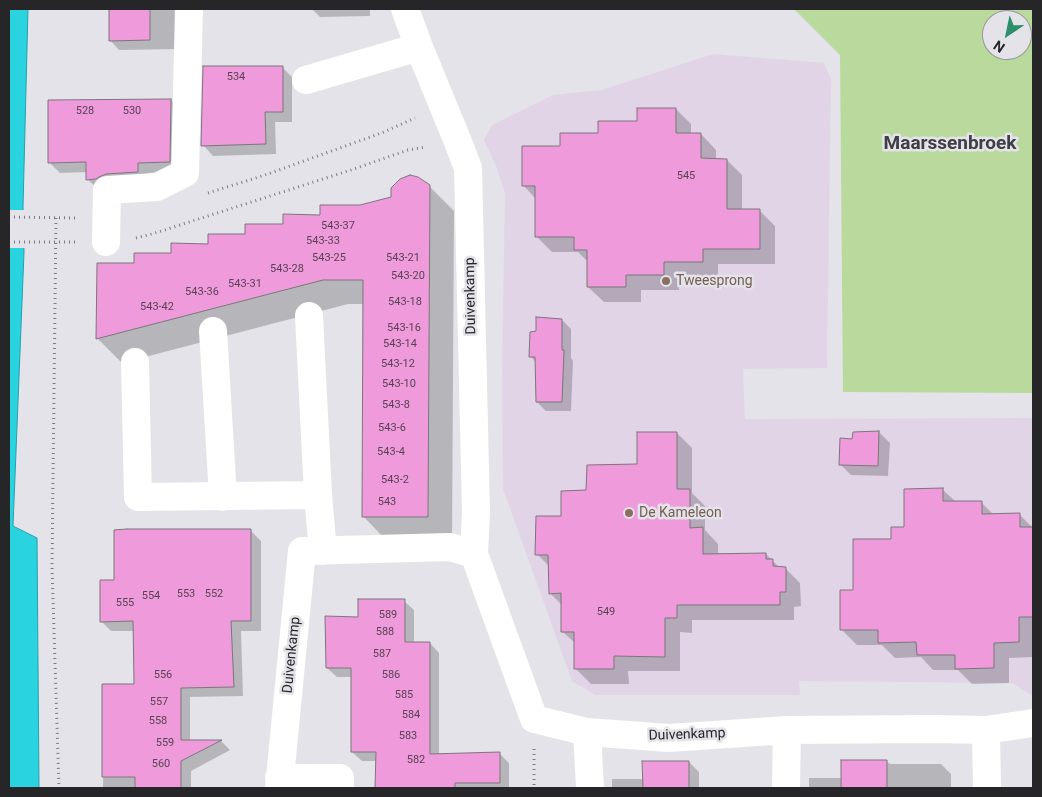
<!DOCTYPE html>
<html>
<head>
<meta charset="utf-8">
<style>
	body { margin:0 }
	#map { position:relative; width:1042px; height:797px; overflow:hidden; background:#e3e3e9; font-family:Roboto,sans-serif }
	canvas { display:block }
	.frame { position:absolute; inset:0; border:10px solid #262629; pointer-events:none }
	.north { position:absolute; left:982px; top:10px; width:50px; height:50px; box-sizing:border-box; background:#e3e3e9; border:1px solid #97979c; border-radius:50%; rotate:214deg; font-size:14px; font-weight:700; line-height:20px; text-align:center; color:#262629 }
	.north::after { content:''; display:block; margin:auto; width:18px; height:22px; background:#2c8f6a; clip-path:polygon(50% 0,100% 100%,50% 72%,0 100%) }
</style>
</head>
<body>
<div id="map">
<canvas width="1042" height="797"></canvas>
<div class="frame"></div>
<div class="north">N</div>
</div>
<script>
const g = document.querySelector('canvas').getContext('2d');
g.lineJoin = 'round';
function paint(path, color) { g.fillStyle = color; g.fill(path, 'evenodd'); }
const poly = rows => new Path2D(rows.map(r => 'M' + r).join(''));
function trace(path, color, width, dash) { g.strokeStyle = color; g.lineWidth = width; g.lineCap = dash ? 'butt' : 'round'; g.setLineDash(dash || []); g.stroke(path); }
function drawText(font, color, halo, rows, align = 'center') {
  g.font = font + ' Roboto,sans-serif'; g.lineWidth = 5; g.setLineDash([]); g.textBaseline = 'middle'; g.strokeStyle = halo; g.fillStyle = color; for (const [text, x, y, turn = 0] of rows) {
    g.save(); g.translate(x, y); g.rotate((+turn || 0) * Math.PI / 180); g.textAlign = isNaN(turn) ? turn : align; if (halo) g.strokeText(text, 0, 0); g.fillText(text, 0, 0); g.restore();
  }
}
const education = poly([
	[713,54,824,63,831,79,827,368,743,369,745,419,1033,418,1033,696,1012,683,799,681,800,695,595,695,572,681,503,489,502,370,505,194,497,168,484,140,492,125,553,95,602,90]
]);
const green = poly([
	[794,9,1033,9,1033,393,843,392,840,55],
	[992,20,1022,20,1022,50,992,50]
]);
const water = poly([
	[9,9,28,9,23,207,24,252,13,526,37,538,39,788,9,788,9,9]
]);
const pier = poly([
	[9,210,26,210,26,248,9,248]
]);
const shadow = poly([
	[110,9,180,9,181,49,119,50,110,40],
	[312,9,370,9,370,16,320,17],
	[282,67,292,77,292,122,275,122,276,154,213,156,203,145],
	[171,100,181,111,180,172,148,173,148,182,98,189,87,179,88,172,60,173,50,163],
	[676,109,691,124,691,135,701,134,716,150,716,160,727,160,742,175,742,210,759,210,775,226,775,264,718,264,718,277,679,277,679,290,641,290,641,302,604,302,588,287,588,262,578,252,552,252,536,236,536,199,524,186,561,148],
	[429,186,454,211,452,541,387,541,363,516,364,304,348,304,122,363,98,339,98,264,135,265,392,198],
	[562,320,571,329,571,358,573,361,571,411,546,411,537,402,536,362,530,356],
	[879,432,890,443,888,476,851,475,840,464,853,440],
	[677,433,692,448,692,493,705,506,705,530,718,544,718,555,766,554,780,568,785,568,800,583,801,606,794,607,794,620,692,620,692,633,680,632,680,671,628,671,629,684,591,684,576,669,576,644,563,632,563,606,550,593,550,567,537,554,562,517,588,492,639,466],
	[943,490,956,502,981,502,994,515,1020,515,1033,528,1033,657,1009,658,1009,683,972,684,958,670,933,670,921,657,895,658,882,645,857,645,842,630,854,592,893,541],
	[251,531,261,541,261,631,241,631,243,696,190,697,190,741,221,741,230,750,191,771,191,788,103,788,104,685,136,685,134,631,111,631,101,621,116,581],
	[404,601,414,610,414,643,430,643,439,653,439,755,499,753,509,763,509,788,377,788,377,761,362,761,352,752,352,677,337,677,327,668,359,618],
	[689,762,699,772,699,788,612,788,612,779,644,779],
	[887,762,890,764,941,764,951,774,951,788,809,788,809,778,842,778]
]);
const building = poly([
	[109,9,150,9,150,40,109,41,109,9],
	[203,66,283,66,283,112,265,112,266,144,201,146,203,66],
	[171,99,170,162,138,163,138,172,106,174,99,177,96,179,86,180,86,162,48,163,48,100,171,99],
	[637,108,676,108,676,133,701,133,701,158,727,159,727,209,760,209,760,249,703,249,703,262,664,262,664,275,626,275,626,287,587,287,587,250,574,250,574,237,535,237,535,186,522,186,522,146,560,146,560,133,598,133,598,121,637,121,637,108],
	[410,175,418,177,430,185,428,517,362,517,363,280,323,280,96,339,97,263,134,263,134,253,171,253,171,243,208,244,208,234,245,234,245,224,283,224,283,214,320,215,320,205,360,205,391,197,391,188,400,179,410,175],
	[536,317,562,319,562,350,564,350,562,402,536,402,535,357,529,357,530,332,536,331,536,317],
	[879,431,878,466,839,465,840,438,852,439,853,432,879,431],
	[637,432,677,432,677,489,690,489,690,528,703,527,703,554,766,553,766,559,773,559,773,566,786,567,786,592,780,592,780,605,677,605,677,618,665,618,665,657,614,656,614,669,574,669,574,632,561,632,561,593,549,594,548,555,535,555,536,516,561,516,561,491,586,490,587,465,637,464,637,432],
	[943,488,943,501,982,501,982,514,1020,513,1020,527,1033,527,1033,617,1019,617,1019,642,994,643,994,668,955,669,955,655,917,655,916,642,878,643,878,630,840,630,840,590,853,590,853,539,891,539,891,527,904,527,904,489,943,488],
	[127,529,251,529,251,621,231,621,234,687,181,688,181,740,222,740,181,761,181,788,135,788,135,777,102,777,102,684,134,684,133,621,100,622,100,580,114,580,114,530,127,529],
	[358,599,405,599,405,642,430,642,430,754,500,752,500,783,455,783,455,788,375,788,376,752,351,752,351,668,326,668,325,616,358,617,358,599],
	[841,760,887,760,887,788,841,788,841,760],
	[642,761,689,761,689,788,643,788,642,761]
]);
const path = poly([
	[208,193,265,175,384,132,415,118],
	[9,217,76,218],
	[56,218,52,567,59,788],
	[136,238,152,234,354,169,408,150,426,147],
	[9,242,76,242],
	[534,749,534,788]
]);
const minor = poly([
	[405,9,419,47,458,142,468,168,476,512,474,554,534,719,587,732,669,738,787,730,933,729,986,730,1033,723],
	[306,80,419,47],
	[106,242,107,190,157,187,185,173,189,9],
	[309,316,318,495,323,551],
	[213,331,223,497],
	[135,362,138,497,318,495],
	[986,730,987,788],
	[587,732,590,788],
	[279,778,340,778,340,788],
	[279,788,302,551,450,547,474,554],
	[786,788,787,730]
]);
const markers = [
	[666,281,5,"#8d6e63"],
	[629,513,5,"#8d6e63"]
];
const numberNames = [
	["534",236,77],
	["528",85,111],
	["530",132,111],
	["545",686,176],
	["543-37",338,226],
	["543-33",323,241],
	["543-25",329,258],
	["543-21",403,258],
	["543-28",287,269],
	["543-20",408,276],
	["543-31",245,284],
	["543-36",202,292],
	["543-18",405,302],
	["543-42",157,307],
	["543-16",404,328],
	["543-14",400,344],
	["543-12",398,364],
	["543-10",399,384],
	["543-8",396,405],
	["543-6",392,428],
	["543-4",391,452],
	["543-2",395,480],
	["543",387,502],
	["553",186,594],
	["552",214,594],
	["554",151,596],
	["555",125,603],
	["549",606,612],
	["589",388,615],
	["588",385,632],
	["587",382,654],
	["556",163,675],
	["586",391,675],
	["585",404,695],
	["557",159,702],
	["584",411,715],
	["558",158,721],
	["583",408,736],
	["559",165,743],
	["582",416,760],
	["560",161,764]
];
const educationNames = [
	["Tweesprong",676,281],
	["De Kameleon",639,513]
];
const streetNames = [
	["Duivenkamp",471,296,-91],
	["Duivenkamp",292,655,-84],
	["Duivenkamp",687,735,-2]
];
const districtNames = [
	["Maarssenbroek",950,144]
];
paint(education, '#e2d4e7');
paint(green, '#bad99c');
paint(water, '#29d3e0');
trace(water, '#289fa9', 1);
paint(pier, '#e3e3e9');
paint(shadow, '#0003');
paint(building, '#ef9ada');
trace(building, '#7b767a', 1);
trace(path, '#7c7c80', 3, [1, 4]);
trace(minor, '#fff', 28);
for (const [x, y, r, color] of markers) { const dot = new Path2D(); dot.arc(x, y, r, 0, 2 * Math.PI); g.fillStyle = color; g.fill(dot); trace(dot, '#e3e3e9', 2); }
drawText('11px', '#584355', null, numberNames);
drawText('14px', '#785e54', '#e3e3e9', educationNames, 'left');
drawText('14px', '#262629', '#e3e3e9', streetNames);
drawText('bold 19px', '#3f3e44', '#e3e3e9', districtNames);
</script>
</body>
</html>
